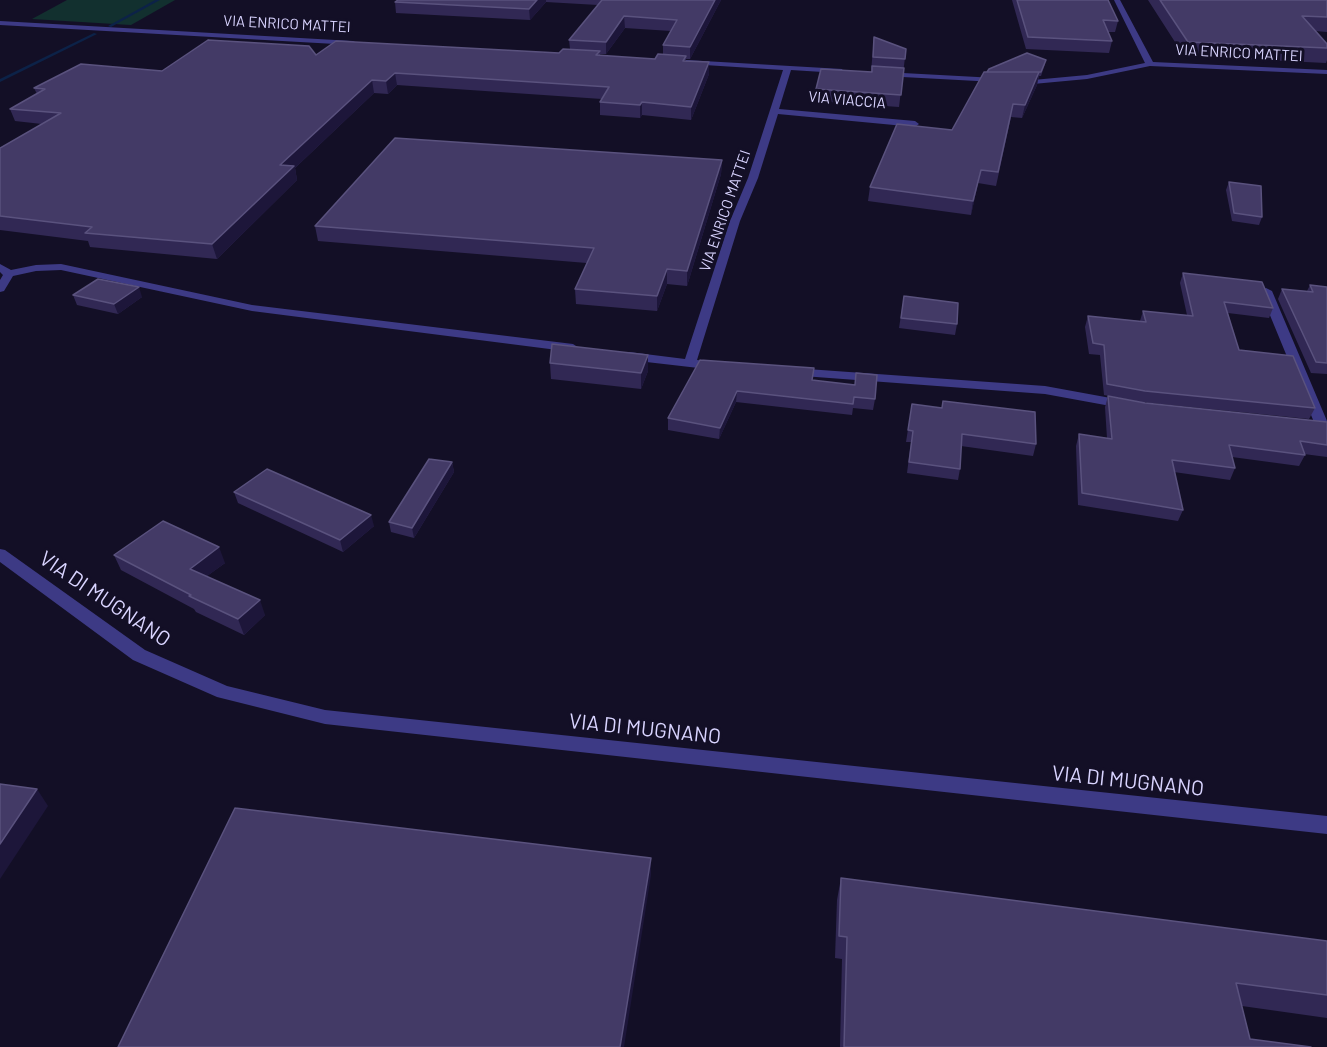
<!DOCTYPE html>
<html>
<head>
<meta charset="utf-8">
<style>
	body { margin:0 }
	canvas { display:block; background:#130f26 }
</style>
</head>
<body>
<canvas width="1327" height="1047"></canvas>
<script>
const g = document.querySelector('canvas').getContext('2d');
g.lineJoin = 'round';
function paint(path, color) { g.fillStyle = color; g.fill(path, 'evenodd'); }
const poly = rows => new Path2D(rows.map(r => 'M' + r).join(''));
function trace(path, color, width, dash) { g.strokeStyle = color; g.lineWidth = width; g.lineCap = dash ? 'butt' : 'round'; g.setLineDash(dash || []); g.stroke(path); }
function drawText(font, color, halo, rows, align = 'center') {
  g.font = font + ' Barlow,sans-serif'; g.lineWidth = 6; g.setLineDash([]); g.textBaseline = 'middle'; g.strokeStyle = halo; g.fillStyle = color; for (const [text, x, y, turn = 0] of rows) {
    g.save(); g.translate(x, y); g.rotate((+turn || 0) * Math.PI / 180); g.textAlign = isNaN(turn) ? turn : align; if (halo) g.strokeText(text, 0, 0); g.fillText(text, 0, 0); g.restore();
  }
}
const green = poly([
	[67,0,175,0,131,25,32,19]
]);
const stream = poly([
	[155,0,160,0,111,27,108,26,155,0],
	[94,33,97,34,0,82,0,79,94,33]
]);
const minor = poly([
	[1114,0,1120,0,1153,62,1327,70,1327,74,1150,66,1087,79,1033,84,884,76,880,74,884,72,1033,80,1087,75,1145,63,1114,0],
	[0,21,353,41,357,43,353,45,0,25,0,21],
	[686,60,842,69,843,71,839,73,791,70,779,109,915,121,919,124,915,127,778,114,758,178,740,221,697,360,720,363,722,366,720,369,716,370,629,360,623,356,629,352,685,359,730,221,748,178,783,70,689,64,686,64,686,60],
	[0,264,11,270,36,265,61,264,252,305,573,344,579,348,573,352,252,311,61,270,36,271,13,276,4,291,0,292,0,280,3,275,0,272,0,264],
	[1266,288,1272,291,1327,421,1327,430,1318,430,1316,427,1260,291,1266,288],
	[793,368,1045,386,1127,401,1134,405,1127,409,1045,394,789,375,787,372,789,369,793,368],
	[0,549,5,550,145,650,227,686,325,710,1327,816,1327,834,325,724,217,697,133,660,0,562,0,549]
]);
const wall = poly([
	[398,0,721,0,690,59,686,59,686,61,709,62,709,74,691,120,642,115,640,118,600,115,600,102,602,99,397,85,388,94,374,93,295,168,297,180,217,259,90,247,88,241,0,230,0,148,42,124,15,121,10,109,37,94,34,88,162,71,316,55,559,53,570,49,569,40,598,5,546,2,530,20,396,13,395,2],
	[625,28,671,31,663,45,663,54,655,59,600,56,600,54,606,54],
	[1012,0,1108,0,1118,21,1115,32,1108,32,1112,41,1109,53,1026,49],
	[1148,0,1327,0,1327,32,1315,31,1327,44,1327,60,1326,63,1184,56],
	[874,37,906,49,899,107,815,101,816,89,871,72],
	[1045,64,1041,76,1039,76,1037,85,1022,118,1011,117,996,186,978,183,971,215,868,201,870,187],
	[722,160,721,174,687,286,667,284,657,311,576,304,575,289,587,263,318,241,315,226],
	[1229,182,1262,217,1259,225,1232,221,1226,190],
	[1183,273,1273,308,1269,318,1228,313,1239,350,1315,408,1309,419,1141,402,1104,395,1100,355,1089,354,1085,327,1088,316,1140,321,1143,311,1187,315,1180,283],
	[1310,285,1327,287,1327,374,1311,373,1278,299,1282,289,1307,291],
	[73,295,142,297,118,314,77,305],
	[904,296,957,324,955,335,899,328],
	[648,355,648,371,641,389,551,379,550,363],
	[700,360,812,380,875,399,873,410,853,408,852,415,736,402,719,439,668,430,668,418],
	[1108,396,1145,403,1327,422,1327,457,1304,454,1305,455,1299,466,1232,457,1235,468,1230,480,1174,472,1183,510,1178,521,1078,505,1076,446,1079,434,1107,438,1105,407],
	[912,404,1036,444,1033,456,961,446,960,469,958,480,907,473,911,442,906,442],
	[452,462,454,472,414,538,391,532,389,522],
	[234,492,374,526,343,552,238,503],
	[114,555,225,563,207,576,265,615,244,635,196,612,194,609,121,570],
	[841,878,1327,941,1327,1018,1242,1006,1250,1039,1311,1047,840,1047,842,959,835,958,837,900]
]);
const shadedWall = poly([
	[537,0,546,0,546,2,530,20,529,9],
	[715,0,721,0,690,59,690,47],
	[624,16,625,28,606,54,606,42],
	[709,62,709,74,691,120,691,107],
	[1039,72,1037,85,1022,118,1025,105],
	[395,73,397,85,388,94,386,81],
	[372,80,374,93,295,168,297,180,217,259,212,244,280,165],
	[642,102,642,115,640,118,640,105],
	[722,160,721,174,687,286,687,271],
	[981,170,978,183,971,215,973,201],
	[667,269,667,284,657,311,657,296],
	[139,287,142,297,118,314,114,304],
	[648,355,648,371,641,389,641,373],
	[737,391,736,402,719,439,720,428],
	[452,462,454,472,414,538,412,528],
	[371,515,374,526,343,552,340,540],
	[219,547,225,563,196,584,190,569],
	[260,600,265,615,244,635,238,619],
	[37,789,48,806,0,879,0,844],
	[651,858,651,875,624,1047,620,1047]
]);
const building = poly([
	[398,0,537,0,529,9,395,2,398,0],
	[602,0,715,0,690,47,663,45,677,20,624,16,606,42,569,40,602,0],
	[1017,0,1108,0,1118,21,1103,20,1112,41,1028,37,1017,0],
	[1160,0,1327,0,1327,17,1302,16,1327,44,1327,48,1188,42,1160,0],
	[874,37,906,49,905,59,873,57,874,37],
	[208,40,309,46,316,55,336,41,559,53,563,49,600,51,596,55,655,59,658,54,686,56,683,61,709,62,691,107,642,102,640,105,600,102,609,87,395,73,386,81,372,80,280,165,294,166,212,244,85,233,92,227,0,216,0,148,61,113,10,109,45,89,34,88,81,64,162,71,208,40],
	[1027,53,1046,60,1041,72,987,72,989,69,1027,53],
	[872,66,904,68,901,95,816,89,821,69,872,72,872,66],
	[984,72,1039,72,1025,105,1013,104,998,172,981,170,973,201,870,187,897,124,952,130,984,72],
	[395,138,722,160,687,271,667,269,657,296,575,289,594,248,315,226,395,138],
	[1229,182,1261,186,1262,217,1234,213,1229,182],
	[1183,273,1262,282,1273,308,1224,302,1239,350,1293,356,1315,408,1145,391,1107,384,1104,345,1093,343,1088,316,1146,322,1143,311,1193,316,1183,273],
	[98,279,139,287,114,304,73,295,98,279],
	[1310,285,1327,287,1327,363,1316,362,1282,289,1313,292,1310,285],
	[904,296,958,303,957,324,901,318,904,296],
	[552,344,648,355,641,373,550,363,552,344],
	[700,360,814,368,812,380,855,385,856,373,877,375,875,399,854,397,853,404,737,391,720,428,668,418,700,360],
	[1108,396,1145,403,1327,422,1327,445,1300,441,1305,455,1229,445,1235,468,1172,460,1183,510,1082,493,1079,434,1112,439,1108,396],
	[943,401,1035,412,1036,444,962,434,960,469,909,462,913,431,908,430,912,404,942,408,943,401],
	[429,459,452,462,412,528,389,522,429,459],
	[267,469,371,515,340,540,234,492,267,469],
	[163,521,219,547,190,569,260,600,238,619,189,596,191,595,114,555,163,521],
	[0,784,37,789,0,844,0,784],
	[235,808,651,858,620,1047,118,1047,235,808],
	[841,878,1327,941,1327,995,1236,983,1250,1039,1311,1047,844,1047,847,937,839,936,841,878]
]);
const farStreetnames = [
	["VIA ENRICO MATTEI",287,24,3],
	["VIA ENRICO MATTEI",1239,53,3],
	["VIA VIACCIA",847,100,5],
	["VIA ENRICO MATTEI",725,211,-71]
];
const nearStreetnames = [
	["VIA DI MUGNANO",105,599,34],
	["VIA DI MUGNANO",645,729,6],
	["VIA DI MUGNANO",1128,781,6]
];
paint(green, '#12302f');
paint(stream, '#0c2248');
paint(minor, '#3d3a85');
paint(wall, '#312854');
paint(shadedWall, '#1d163a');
paint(building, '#433a66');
trace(building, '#5a527e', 1.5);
drawText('15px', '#d9d4ff', '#130f26', farStreetnames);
drawText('21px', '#d9d4ff', '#130f26', nearStreetnames);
</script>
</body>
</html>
